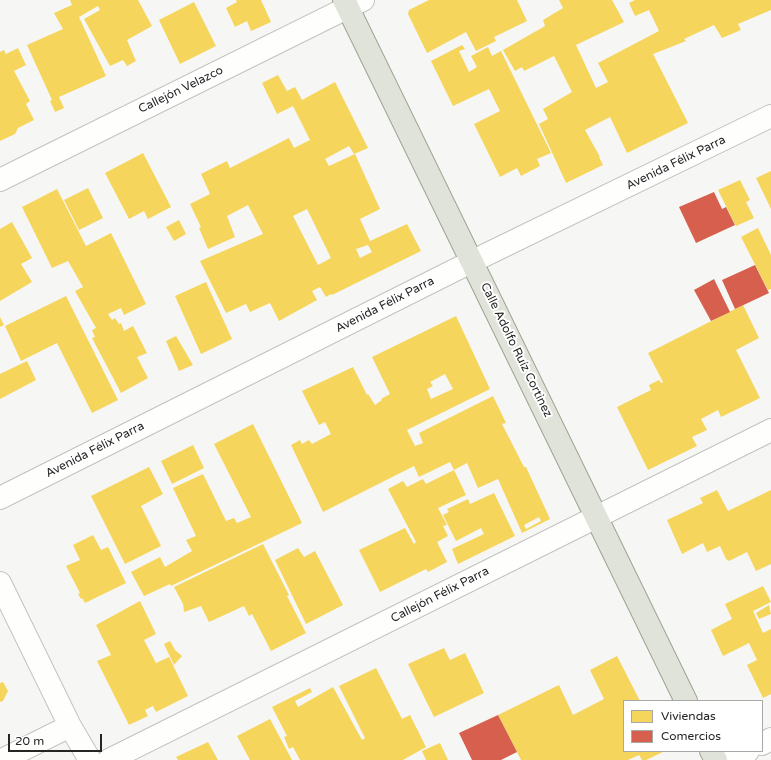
<!DOCTYPE html>
<html>
<head>
<meta charset="utf-8">
<style>
	body { margin:0 }
	#map { position:relative; width:771px; height:760px; overflow:hidden; background:#f6f7f4; font-family:"Varela Round",sans-serif }
	canvas { display:block }
	.legend { position:absolute; left:623px; top:700px; width:140px; height:52px; box-sizing:border-box; background:#fff; border:1px solid #a8a8a7; margin:0; padding:5px 7px; list-style:none; font-size:12px; color:#252624 }
	.legend li { display:flex; align-items:center; gap:8px; height:20px }
	.legend b { width:20px; border:1px solid #a8a8a7 }
	.scale { position:absolute; left:8px; top:734px; width:94px; height:18px; box-sizing:border-box; border:2px solid #252624; border-top:0; padding-left:5px; font-size:12px; line-height:14px; white-space:nowrap; color:#252624; -webkit-text-stroke:3px #fff; paint-order:stroke }
</style>
</head>
<body>
<div id="map">
<canvas width="771" height="760"></canvas>
<ul class="legend">
<li><b style="height:11px;background:#f6d55c"></b>Viviendas</li>
<li><b style="height:11px;background:#d6604d"></b>Comercios</li>
</ul>
<div class="scale">20 m</div>
</div>
<script>
const g = document.querySelector('canvas').getContext('2d');
g.lineJoin = 'round';
function paint(path, color) { g.fillStyle = color; g.fill(path, 'evenodd'); }
const poly = rows => new Path2D(rows.map(r => 'M' + r).join(''));
function trace(path, color, width, dash) { g.strokeStyle = color; g.lineWidth = width; g.lineCap = dash ? 'butt' : 'round'; g.setLineDash(dash || []); g.stroke(path); }
function drawText(font, color, halo, rows, align = 'center') {
  g.font = font + ' "Varela Round",sans-serif'; g.lineWidth = 4; g.setLineDash([]); g.textBaseline = 'middle'; g.strokeStyle = halo; g.fillStyle = color; for (const [text, x, y, turn = 0] of rows) {
    g.save(); g.translate(x, y); g.rotate((+turn || 0) * Math.PI / 180); g.textAlign = isNaN(turn) ? turn : align; if (halo) g.strokeText(text, 0, 0); g.fillText(text, 0, 0); g.restore();
  }
}
const homes = poly([
	[70,0,138,0,152,26,127,40,136,61,127,66,123,60,110,66,84,19,100,10,98,6,79,17,106,76,59,97,64,108,55,112,50,101,52,100,27,45,63,29,54,13,72,5],
	[236,0,261,0,271,22,251,31,247,21,235,27,226,8,237,2],
	[429,0,517,0,527,21,494,37,496,41,476,51,466,32,427,53,408,14,409,10],
	[559,0,612,0,624,22,576,45,596,88,608,82,598,63,659,31,649,10,635,16,629,3,635,0,771,0,771,10,738,24,741,30,722,38,714,25,684,39,686,41,653,54,688,123,627,153,610,117,585,130,600,157,599,157,603,165,566,183,539,124,548,119,543,109,572,92,554,56,524,71,522,67,515,71,503,50,545,26,543,20,563,8],
	[194,2,216,46,180,64,159,20],
	[462,45,465,49,459,51,469,72,477,67,471,56,488,47,492,56,501,51,551,153,537,159,540,166,521,176,517,168,500,177,474,124,500,111,489,89,453,106,431,61],
	[18,48,26,65,14,71,30,101,26,104,34,120,18,128,15,134,0,141,0,52,4,50,6,54],
	[278,75,287,91,295,87,302,100,335,82,368,148,354,154,349,146,325,159,329,166,355,154,380,209,360,219,370,241,407,224,421,251,332,295,331,294,326,297,320,287,312,291,317,300,279,321,270,303,250,312,246,304,226,313,200,261,263,234,248,205,227,216,235,237,208,249,199,228,201,227,190,204,210,194,201,174,227,161,230,168,289,138,294,148,310,140,293,106,277,114,262,83],
	[307,209,331,258,318,265,293,216],
	[368,245,372,252,360,258,356,249],
	[143,153,171,207,148,219,144,211,129,219,105,173],
	[771,171,771,209,756,178],
	[740,180,750,200,746,202,754,218,736,226,718,190],
	[88,188,103,218,79,230,64,200],
	[57,189,86,246,111,233,146,304,124,315,121,308,108,314,112,320,115,318,119,324,121,323,124,331,133,326,147,353,137,357,148,378,121,393,92,338,95,337,92,330,96,328,75,291,83,287,68,261,52,268,22,207],
	[179,220,186,234,174,241,166,227],
	[12,222,32,258,21,264,32,282,0,301,0,229],
	[758,228,771,255,771,289,768,290,741,237],
	[206,282,232,339,201,354,175,296],
	[66,296,118,400,92,413,57,343,21,361,5,326],
	[743,305,759,338,736,350,760,398,721,417,718,410,701,419,707,430,692,437,697,446,648,470,617,407,651,390,649,385,659,380,661,383,663,382,648,353],
	[456,316,490,389,407,430,415,446,423,443,419,433,493,396,506,423,502,424,524,467,526,467,550,519,522,533,498,479,478,488,467,463,454,470,450,462,419,477,414,466,323,512,291,445,300,440,302,444,309,440,312,444,331,434,325,422,319,425,302,391,353,367,367,395,368,394,375,405,382,400,381,399,390,394,372,357],
	[445,374,453,389,431,399,427,389,433,386,430,382],
	[539,517,541,521,526,529,524,525],
	[0,317,4,325,0,327],
	[176,336,193,365,179,371,166,341],
	[27,361,36,380,0,399,0,374],
	[253,424,302,523,171,586,170,584,144,596,131,572,160,557,165,567,192,551,186,540,196,536,173,488,203,474,226,521,234,518,237,523,251,517,214,444],
	[193,445,204,468,172,484,161,461],
	[149,467,163,494,141,506,161,546,125,564,91,496],
	[454,470,466,495,438,508,447,525,443,526,448,536,437,542,447,562,428,572,426,569,380,592,359,550,405,528,414,544,416,542,388,489,403,481,407,487,423,479,426,484],
	[717,490,728,511,771,490,771,564,756,571,747,552,729,561,726,559,720,546,707,552,703,543,682,554,667,520,703,503,700,498],
	[494,493,515,536,458,564,452,549,484,534,481,528,456,541,443,515,449,512,447,509,468,499,470,504],
	[93,535,101,550,108,547,126,583,85,603,82,598,81,599,78,594,80,593,66,566,80,560,73,545],
	[263,544,289,595,287,596,306,633,271,651,252,614,249,616,244,606,209,622,201,606,184,612,183,604,174,587],
	[298,548,304,557,315,551,343,605,306,624,275,560],
	[763,586,771,602,753,611,763,633,771,629,771,694,763,698,747,665,757,660,749,643,723,656,711,630,732,619,725,604],
	[140,601,156,634,144,640,156,663,169,657,188,696,156,712,153,706,145,710,148,716,129,725,97,661,111,655,96,625],
	[769,605,771,614,759,619,756,613],
	[170,641,175,650,182,656,174,665,164,644],
	[444,648,450,660,465,653,484,693,434,717,408,664],
	[617,656,640,701,624,701,624,751,665,751,646,760,642,760,639,755,628,760,521,760,498,715,559,685,573,715,604,699,590,670],
	[376,668,402,719,410,715,426,747,403,760,300,760,293,747,289,749,284,737,287,736,272,707,310,688,312,692,295,701,298,707,333,687,362,740,365,738,339,686],
	[3,682,8,691,3,701,0,702,0,683],
	[270,719,292,760,250,760,237,736],
	[208,742,218,760,178,760,176,757],
	[440,743,448,760,426,760,422,751]
]);
const shops = poly([
	[714,192,722,209,726,207,735,225,696,243,679,207],
	[755,265,769,293,735,309,722,280],
	[714,279,730,312,711,321,694,290],
	[498,715,517,752,501,760,472,760,459,733]
]);
const minor = poly([
	[0,180,363,0],
	[0,498,473,261,771,116],
	[0,583,70,726,90,760],
	[762,744,771,739],
	[2,760,70,726],
	[109,760,771,430],
	[729,760,748,751]
]);
const major = poly([
	[344,0,686,701],
	[711,751,716,760]
]);
const streetNames = [
	["Callejón Velazco",181,90,-26],
	["Avenida Félix Parra",676,163,-26],
	["Avenida Félix Parra",385,305,-27],
	["Calle Adolfo Ruíz Cortinez",516,350,64],
	["Avenida Félix Parra",95,450,-27],
	["Callejón Félix Parra",440,595,-27]
];
paint(homes, '#f6d55c');
paint(shops, '#d6604d');
trace(minor, '#c2c3c0', 24);
trace(major, '#9da390', 24);
trace(minor, '#fefefd', 22);
trace(major, '#e0e3d9', 22);
drawText('12px', '#252624', '#fff', streetNames);
</script>
</body>
</html>
